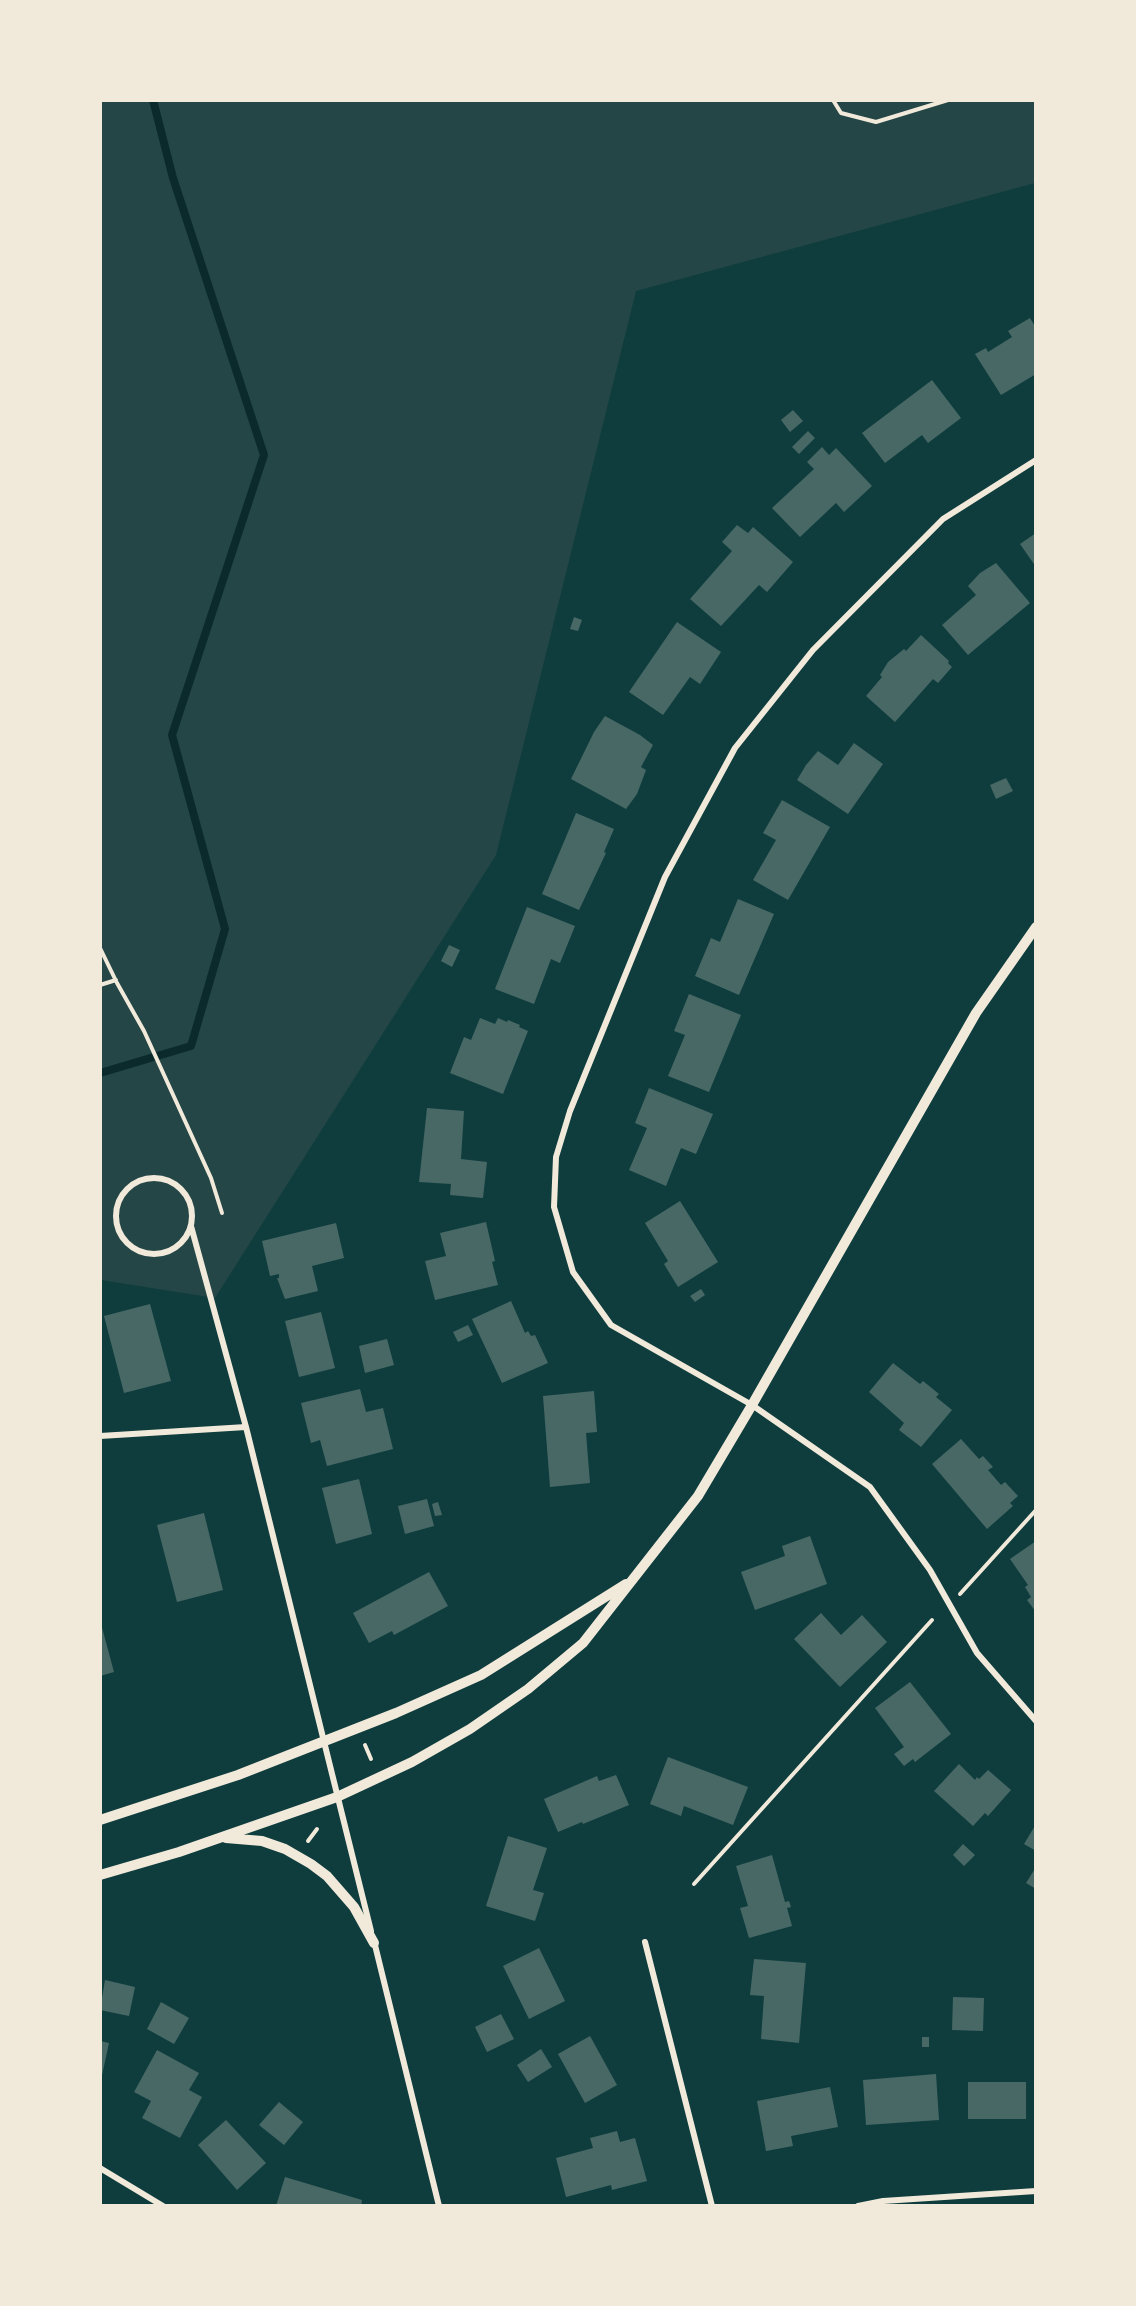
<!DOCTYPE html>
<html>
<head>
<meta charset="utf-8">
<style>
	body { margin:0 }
	#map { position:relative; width:1136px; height:2306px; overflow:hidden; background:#0f3d3e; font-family:"Source Serif 4",serif }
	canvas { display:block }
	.frame { position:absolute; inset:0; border:102px solid #f1e9da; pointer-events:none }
</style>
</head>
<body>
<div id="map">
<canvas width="1136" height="2306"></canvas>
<div class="frame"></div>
</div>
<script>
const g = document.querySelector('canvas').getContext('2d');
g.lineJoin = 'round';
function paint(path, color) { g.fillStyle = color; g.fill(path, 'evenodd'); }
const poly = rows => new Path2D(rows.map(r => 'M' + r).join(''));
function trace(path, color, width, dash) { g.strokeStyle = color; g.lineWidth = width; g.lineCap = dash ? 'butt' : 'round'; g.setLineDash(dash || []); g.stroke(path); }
const green = poly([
	[100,101,1035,101,1035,183,636,291,496,855,215,1298,101,1280]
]);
const stream = poly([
	[100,1073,191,1046,225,929,172,735,264,455,173,178,153,100]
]);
const building = poly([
	[1030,318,1036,328,1036,374,1001,395,975,354,986,348,988,352,1012,337,1008,331],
	[932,380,961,418,928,443,922,435,885,463,862,433],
	[793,410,803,421,790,432,781,420],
	[808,431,815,438,799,454,792,447],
	[822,447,829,455,836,448,872,486,844,512,836,503,800,537,772,508,814,469,807,462],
	[737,525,748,533,753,527,793,562,767,592,759,585,721,626,690,599,732,551,722,542],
	[1036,533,1036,567,1020,544],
	[996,563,1030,603,968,655,942,625,976,595,968,586,980,573],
	[574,617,582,620,578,631,570,629],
	[677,622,721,652,700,684,690,677,663,715,629,692],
	[921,635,949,661,948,663,952,667,938,683,933,679,895,722,866,696,882,677,880,675,888,662,904,649,906,651],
	[605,716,640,735,653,745,641,767,646,770,637,794,626,809,571,779,594,732],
	[854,743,883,764,848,814,797,780,806,765,818,751,838,765],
	[1006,778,1013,791,996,799,990,785],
	[782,800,830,827,788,900,753,880,776,840,763,833],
	[576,813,614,829,604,852,606,853,579,910,542,894],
	[738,899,774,914,739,995,695,976,711,938,720,942],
	[527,907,575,926,560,963,551,959,534,1004,495,989],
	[449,945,460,950,452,967,441,961],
	[689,994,741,1015,709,1092,668,1076,685,1035,674,1031],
	[480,1018,495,1024,498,1018,507,1022,508,1020,520,1025,519,1027,528,1031,503,1094,450,1073,464,1037,471,1040],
	[649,1088,713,1114,696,1154,681,1148,666,1186,629,1170,647,1128,635,1123],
	[427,1108,464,1111,461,1159,487,1162,483,1198,450,1195,451,1184,419,1182],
	[680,1201,718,1262,678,1287,664,1264,668,1261,645,1223],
	[486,1222,495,1261,492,1262,498,1285,435,1300,425,1261,446,1256,440,1233],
	[336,1223,344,1258,312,1266,318,1291,285,1299,277,1278,279,1278,279,1274,270,1276,262,1241],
	[701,1289,705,1295,695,1302,690,1296],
	[511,1301,525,1333,528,1331,531,1336,535,1335,548,1363,502,1383,472,1319],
	[150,1304,171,1381,124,1393,104,1316],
	[321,1312,335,1368,299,1377,285,1321],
	[468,1325,473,1335,458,1342,453,1332],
	[387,1339,394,1365,365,1373,359,1346],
	[893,1363,920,1384,923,1381,939,1394,936,1397,952,1410,921,1447,899,1430,904,1423,869,1392],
	[360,1389,366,1412,383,1408,393,1449,327,1466,320,1440,311,1443,301,1403],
	[594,1391,597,1432,586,1433,590,1483,550,1487,543,1396],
	[961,1439,979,1459,983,1456,993,1467,988,1470,1001,1485,1005,1482,1018,1496,1010,1503,1013,1506,987,1529,932,1464],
	[359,1479,372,1534,336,1544,322,1488],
	[427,1499,434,1526,405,1534,398,1506],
	[438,1502,442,1515,435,1516,432,1504],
	[204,1513,223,1590,177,1602,157,1525],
	[810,1536,827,1584,755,1610,741,1572,785,1556,782,1546],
	[1036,1541,1036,1612,1027,1600,1031,1597,1025,1587,1028,1585,1010,1559],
	[429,1572,448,1606,394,1635,392,1631,369,1643,353,1613],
	[821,1613,841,1635,862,1615,887,1642,840,1687,794,1639],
	[100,1620,114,1672,100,1676],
	[910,1682,951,1734,915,1762,913,1759,904,1766,894,1754,904,1747,875,1708],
	[668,1757,748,1787,733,1825,684,1806,681,1816,650,1804],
	[959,1764,975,1780,977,1777,979,1779,988,1770,1011,1790,988,1816,985,1813,973,1826,934,1791],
	[616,1775,629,1805,583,1824,582,1822,558,1832,544,1799,597,1776,599,1781],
	[1036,1824,1036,1851,1024,1844],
	[508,1836,547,1848,533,1890,544,1893,535,1921,486,1906],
	[963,1844,975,1855,964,1866,953,1855],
	[772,1855,785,1902,789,1901,791,1907,787,1908,792,1926,749,1938,740,1908,748,1906,736,1866],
	[1036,1867,1036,1889,1026,1883],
	[539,1948,565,2001,529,2019,503,1966],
	[754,1959,806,1963,799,2043,761,2039,764,1996,750,1995],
	[105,1980,135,1987,129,2016,100,2010],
	[953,1997,984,1998,983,2031,952,2030],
	[161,2002,189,2018,174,2044,147,2029],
	[501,2014,514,2039,487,2052,475,2027],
	[590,2036,617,2085,585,2103,558,2054],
	[922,2037,929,2037,929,2047,922,2047],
	[100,2041,109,2043,101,2080,100,2080],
	[541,2049,552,2067,528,2082,517,2065],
	[157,2050,199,2073,189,2090,202,2097,180,2138,142,2118,151,2101,134,2092],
	[936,2074,939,2120,866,2125,863,2080],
	[968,2082,1026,2082,1026,2119,968,2119],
	[830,2087,838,2127,791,2136,793,2146,766,2151,757,2101],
	[279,2102,303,2122,284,2145,259,2125],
	[226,2120,266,2163,237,2190,198,2145],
	[617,2131,620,2142,635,2138,647,2181,612,2190,611,2185,566,2197,556,2158,593,2148,590,2138],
	[285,2177,362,2200,361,2206,276,2206]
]);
const path = poly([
	[833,100,841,113,876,122,948,100],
	[100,948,117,983,144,1031,211,1178,222,1213],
	[100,985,116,980],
	[960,1594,1036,1510],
	[365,1745,371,1759],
	[308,1841,317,1829],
	[694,1884,932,1620]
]);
const minor = poly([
	[1036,460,943,519,813,650,735,748,665,877,570,1111,556,1157,554,1207,573,1272,611,1325,752,1405,870,1487,930,1570,977,1653,1036,1721],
	'116 1216a38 38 0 1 1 76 0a38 38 0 1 1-76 0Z',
	[191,1226,246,1427,371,1931],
	[100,1436,246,1427],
	[374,1941,439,2206],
	[645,1942,712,2206],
	[100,2168,163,2206],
	[858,2206,883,2201,1036,2191]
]);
const tertiary = poly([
	[100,1820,238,1775,396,1713,481,1675,626,1584],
	[226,1838,262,1841,285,1849,311,1864,327,1876,354,1907,374,1943],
	[100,1875,179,1852,337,1797,412,1762,470,1729,528,1689,583,1643,698,1496,752,1405,976,1013,1036,927]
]);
paint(green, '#244646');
trace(stream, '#0a2a2b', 8);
paint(building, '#486865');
trace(path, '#f1e9da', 4);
trace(minor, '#f1e9da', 6);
trace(tertiary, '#f1e9da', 10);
</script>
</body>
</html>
